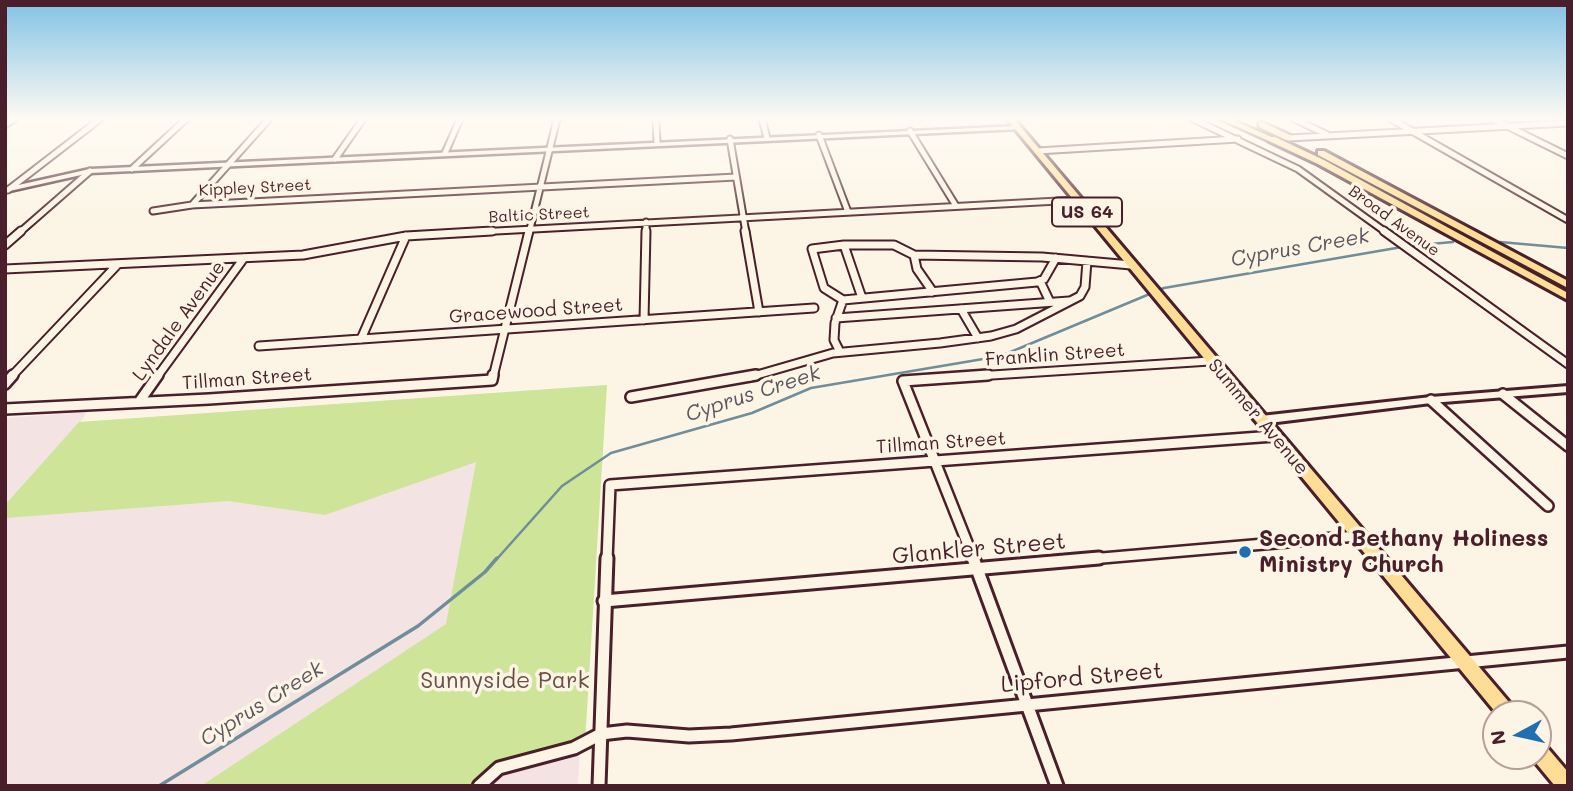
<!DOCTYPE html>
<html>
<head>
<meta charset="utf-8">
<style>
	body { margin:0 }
	#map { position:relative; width:1573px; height:791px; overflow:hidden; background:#fcf5e5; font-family:Mali,sans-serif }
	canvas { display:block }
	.frame { position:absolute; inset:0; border:7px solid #4a1f2b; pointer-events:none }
	.north { position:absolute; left:1482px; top:700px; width:70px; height:70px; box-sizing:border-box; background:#fcf5e5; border:2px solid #b59f9b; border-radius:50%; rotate:262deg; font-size:19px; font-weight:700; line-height:28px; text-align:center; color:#4a1f2b }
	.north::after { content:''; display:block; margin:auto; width:24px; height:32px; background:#1f6fb2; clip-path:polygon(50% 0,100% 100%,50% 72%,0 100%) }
</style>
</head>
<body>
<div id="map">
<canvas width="1573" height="791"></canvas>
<div class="frame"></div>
<div class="north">N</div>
</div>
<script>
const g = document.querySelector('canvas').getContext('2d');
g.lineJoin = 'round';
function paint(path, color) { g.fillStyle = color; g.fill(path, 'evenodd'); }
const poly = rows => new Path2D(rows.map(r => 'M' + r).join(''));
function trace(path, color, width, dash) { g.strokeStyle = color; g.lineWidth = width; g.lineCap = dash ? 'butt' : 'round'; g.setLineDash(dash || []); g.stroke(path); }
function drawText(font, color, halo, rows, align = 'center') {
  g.font = font + ' Mali,sans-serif'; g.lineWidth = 7; g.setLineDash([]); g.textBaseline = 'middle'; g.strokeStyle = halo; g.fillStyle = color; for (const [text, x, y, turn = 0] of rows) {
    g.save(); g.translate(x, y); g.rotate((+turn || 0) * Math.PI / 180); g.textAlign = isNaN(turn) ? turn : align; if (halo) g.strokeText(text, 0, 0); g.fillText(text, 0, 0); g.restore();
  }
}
const built = poly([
	[607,385,598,447,578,786,5,786,5,418,87,412,81,422]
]);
const green = poly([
	[607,385,585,742,499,768,479,786,201,786,446,624,476,462,325,515,228,501,5,518,5,505,79,422]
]);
const streamFar1 = poly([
	[1500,242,1568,248],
	[1408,246,1453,242],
	[496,560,562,486,611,453,752,413,811,388,1001,356,1164,288,1402,247]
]);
const stream = poly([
	[159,786,418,626,485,572,497,558]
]);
const minorFar3 = poly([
	[656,119,657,143],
	[762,119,767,138],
	[1193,119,1298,169,1387,233],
	[1294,119,1326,134],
	[1391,119,1568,220],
	[1493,119,1568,156],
	[5,125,14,119],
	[910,131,956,206],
	[819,135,848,212],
	[1289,138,1568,123],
	[730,139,746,233],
	[1037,151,1238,139],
	[445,153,460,119],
	[335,159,363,119],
	[132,169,186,119],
	[8,190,100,119],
	[192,205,269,119],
	[153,211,192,205,736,177],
	[19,233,90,171],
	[459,233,1077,200],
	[529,233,557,119],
	[646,233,646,222]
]);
const minorFar2 = poly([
	[745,231,759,312],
	[1384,231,1568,364],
	[5,245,21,231],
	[844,245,812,249,824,288,843,300,1037,282,1044,279,1056,258],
	[914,255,917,269,933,292],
	[5,269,303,255,406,236,492,231],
	[1040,281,1050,302],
	[862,298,844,245,894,245,914,255,1042,257,1131,265],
	[961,309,978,338],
	[836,318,1069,301],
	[644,320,646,231],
	[361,339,406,236],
	[259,346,814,308],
	[840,352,834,340,835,323,843,300],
	[11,377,118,264],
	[157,377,244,258],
	[493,377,529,231],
	[750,377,833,353,940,343,991,336,1016,329,1080,296,1085,287,1087,261],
	[961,377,1210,361]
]);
const minorFar1 = poly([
	[5,384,13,375],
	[1503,394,1568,446],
	[631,397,756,375],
	[1431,400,1548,506],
	[139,402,158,375],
	[5,409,209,399,492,380,493,375],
	[607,560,610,485,1274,436],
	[974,560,903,381,988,375],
	[1079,560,1357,536]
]);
const minor = poly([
	[973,558,1057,786],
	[604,601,1099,558],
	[479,786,499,768,574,748,601,734,627,731,689,736,731,734,1568,652],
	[599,786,607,558]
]);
const tertiary = poly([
	[1018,126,1021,128,1020,129,90,173,5,192,5,188,90,169,1018,126]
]);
const secondary = poly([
	[1568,386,1568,392,1431,403,1261,424,1256,420,1261,416,1431,397,1568,386]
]);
const primary = poly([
	[1007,119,1014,119,1514,708,1517,714,1497,714,1007,119],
	[1269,137,1275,137,1324,160,1568,293,1568,300,1318,164,1269,141,1269,137],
	[1318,151,1324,151,1568,281,1568,288,1318,155,1318,151],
	[1538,742,1545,745,1568,772,1568,786,1555,786,1531,757,1538,756,1538,742]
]);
const motorway = poly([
	[1220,119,1230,119,1276,139,1269,141,1220,119],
	[1262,122,1292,136,1293,138,1286,140,1259,127,1259,123,1262,122]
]);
const markers = [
	[1245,552,7,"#1f6fb2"]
];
const farStreetnames = [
	["Kippley Street",255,188,-3],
	["Baltic Street",539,215,-3],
	["Broad Avenue",1394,221,36]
];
const shields = [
	[1087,212,70]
];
const shieldNames = [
	["US 64",1087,212]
];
const streetNames = [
	["Gracewood Street",536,311,-4],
	["Lyndale Avenue",179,321,-54],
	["Franklin Street",1055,355,-4],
	["Tillman Street",247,379,-4],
	["Summer Avenue",1258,417,50],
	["Tillman Street",941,443,-4]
];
const waterNames = [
	["Cyprus Creek",1300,248,-10],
	["Cyprus Creek",753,394,-18],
	["Cyprus Creek",262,704,-32]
];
const nearPoinames = [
	["Second Bethany Holiness",1259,539],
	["Ministry Church",1259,565]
];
const nearStreetnames = [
	["Glankler Street",979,549,-5],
	["Lipford Street",1082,678,-5]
];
const nearParknames = [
	["Sunnyside Park",505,681]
];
paint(built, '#f4e3e3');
paint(green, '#cee499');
trace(streamFar1, '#6f8d9a', 2.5);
trace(stream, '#6f8d9a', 3.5);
trace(minorFar3, '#4a1f2b', 9);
trace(minorFar2, '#4a1f2b', 11);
trace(minorFar1, '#4a1f2b', 14);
trace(minor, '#4a1f2b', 17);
trace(tertiary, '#4a1f2b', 5);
trace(secondary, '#4a1f2b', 6);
trace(primary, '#4a1f2b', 6);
trace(motorway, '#4a1f2b', 5);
trace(minorFar3, '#fcf5e5', 5);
trace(minorFar2, '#fcf5e5', 7);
trace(minorFar1, '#fcf5e5', 9);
trace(minor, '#fcf5e5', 11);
paint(tertiary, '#fcf5e5');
paint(secondary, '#fcf5e5');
paint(primary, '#fedd96');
paint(motorway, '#fedd96');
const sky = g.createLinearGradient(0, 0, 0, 229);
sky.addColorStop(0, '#81c2e6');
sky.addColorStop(0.52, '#fefaf3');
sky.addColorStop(1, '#fefaf300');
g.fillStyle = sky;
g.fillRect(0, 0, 1573, 229);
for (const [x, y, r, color] of markers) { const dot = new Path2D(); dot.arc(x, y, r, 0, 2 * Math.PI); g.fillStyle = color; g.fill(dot); trace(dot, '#fcf5e5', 2.5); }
drawText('16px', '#4a1f2b', '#fcf5e5', farStreetnames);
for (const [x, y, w] of shields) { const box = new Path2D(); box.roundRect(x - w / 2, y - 14.5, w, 29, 5); g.fillStyle = '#fcf5e5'; g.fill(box); trace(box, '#4a1f2b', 2); }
drawText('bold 18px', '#4a1f2b', null, shieldNames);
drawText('19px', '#4a1f2b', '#fcf5e5', streetNames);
drawText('italic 21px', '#5c5662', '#fcf5e5', waterNames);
drawText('bold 23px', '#4a1f2b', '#fcf5e5', nearPoinames, 'left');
drawText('23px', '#4a1f2b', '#fcf5e5', nearStreetnames);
drawText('23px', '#6b5046', '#fcf5e5', nearParknames);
</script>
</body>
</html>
